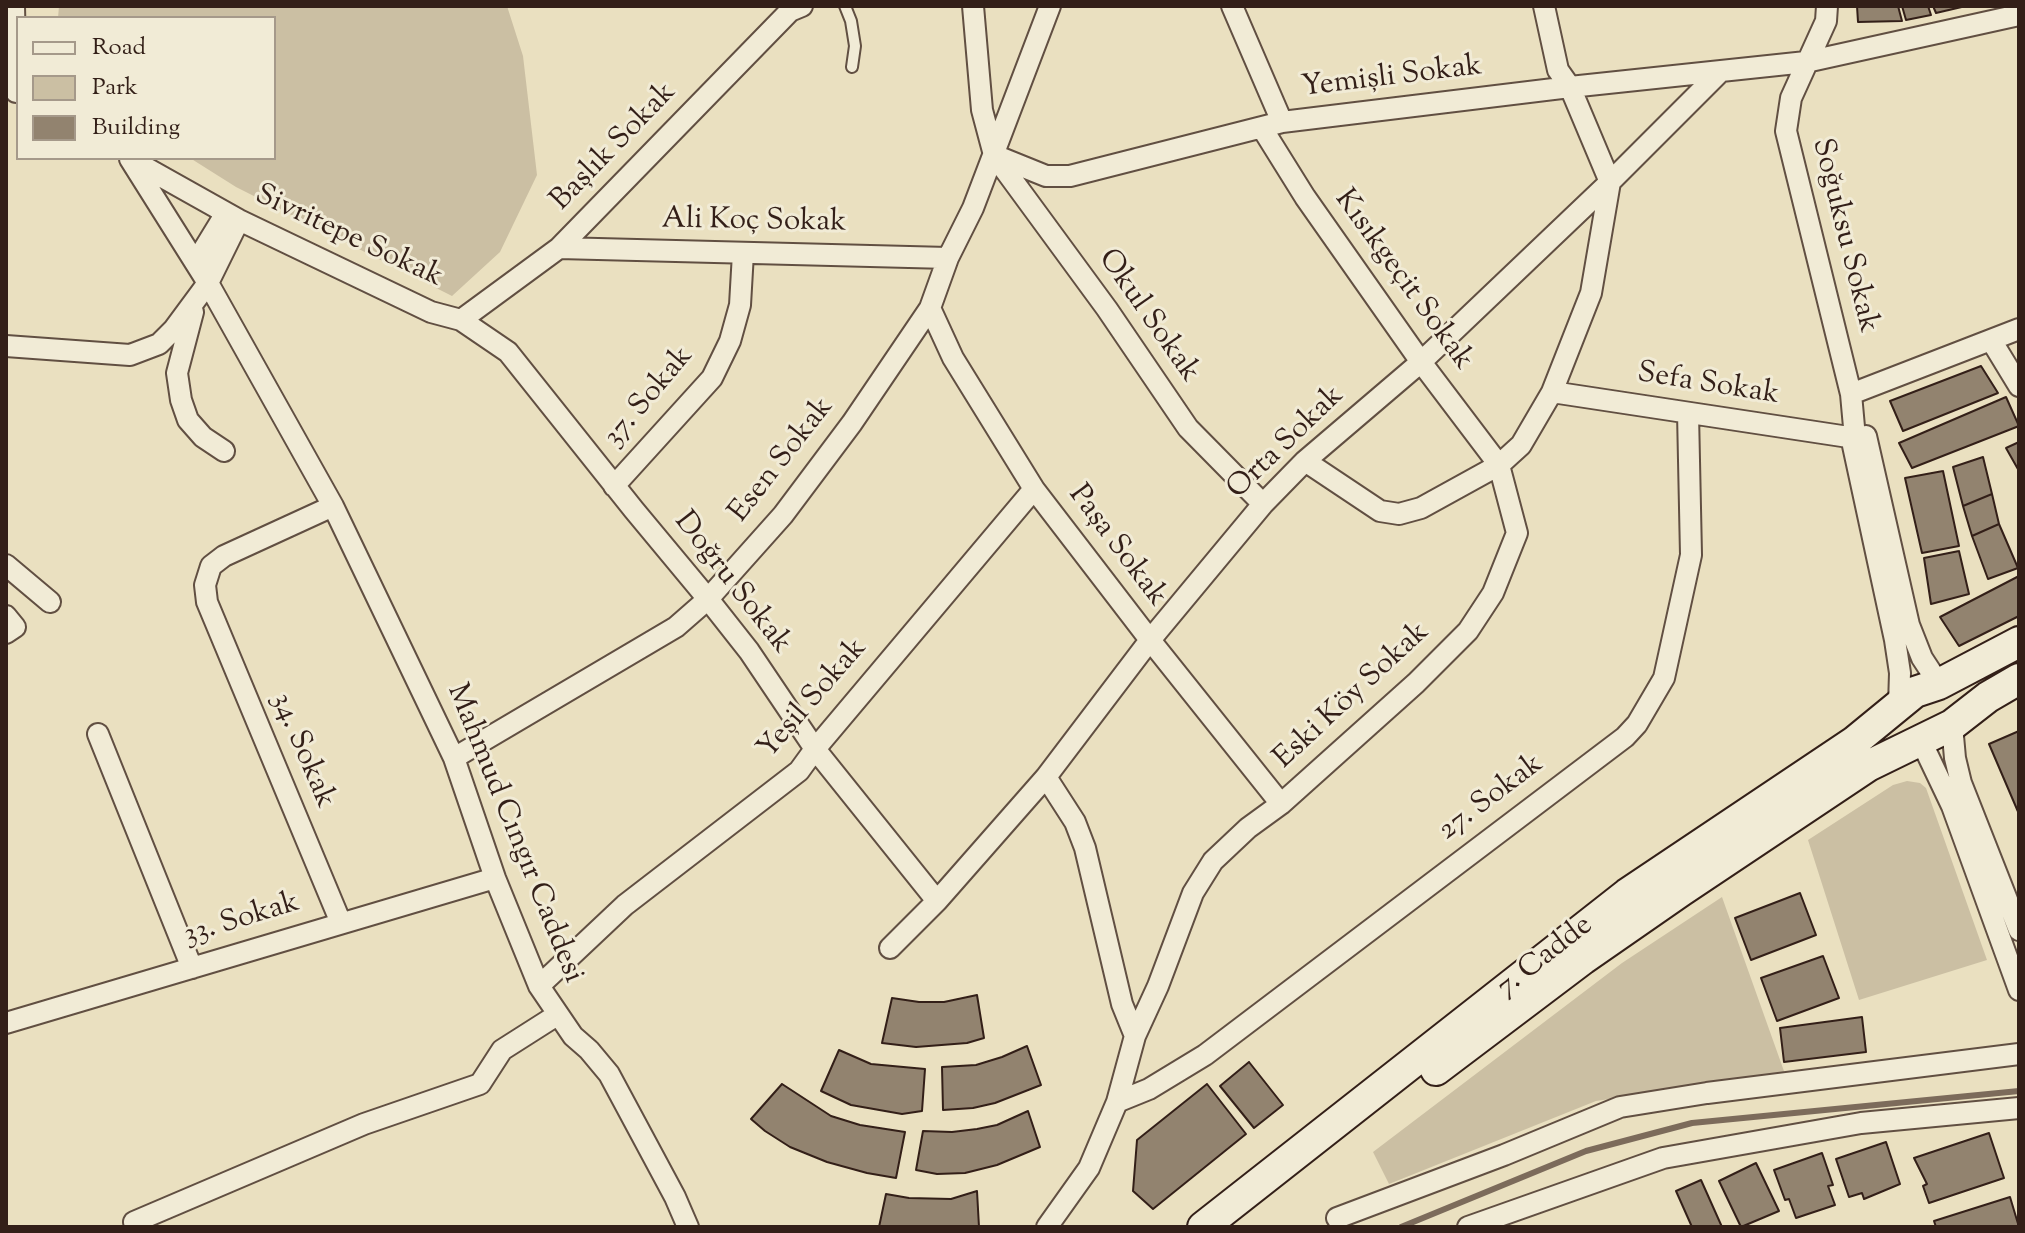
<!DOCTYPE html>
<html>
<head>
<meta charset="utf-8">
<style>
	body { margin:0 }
	#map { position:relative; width:2025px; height:1233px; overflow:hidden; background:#eae0c0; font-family:"Sorts Mill Goudy",serif }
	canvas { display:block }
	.frame { position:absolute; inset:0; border:8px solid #331f18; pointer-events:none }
	.legend { position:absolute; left:16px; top:16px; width:260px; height:144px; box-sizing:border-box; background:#f1ebd6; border:2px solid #a5998a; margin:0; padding:10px 14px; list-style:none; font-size:24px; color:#331f18 }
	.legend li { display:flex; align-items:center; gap:16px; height:40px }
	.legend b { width:40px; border:2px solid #a5998a }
</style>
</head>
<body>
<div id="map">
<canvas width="2025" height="1233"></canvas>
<div class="frame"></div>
<ul class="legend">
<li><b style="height:10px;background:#f1ebd6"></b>Road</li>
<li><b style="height:22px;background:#cbbfa3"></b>Park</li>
<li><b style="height:22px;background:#92836f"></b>Building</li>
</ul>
</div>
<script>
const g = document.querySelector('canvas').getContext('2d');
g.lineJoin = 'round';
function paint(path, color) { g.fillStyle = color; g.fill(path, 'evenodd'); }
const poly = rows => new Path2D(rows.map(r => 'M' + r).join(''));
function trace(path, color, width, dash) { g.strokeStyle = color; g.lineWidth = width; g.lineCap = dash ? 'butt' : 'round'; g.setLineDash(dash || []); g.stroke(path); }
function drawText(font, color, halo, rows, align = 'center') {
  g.font = font + ' "Sorts Mill Goudy",serif'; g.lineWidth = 6; g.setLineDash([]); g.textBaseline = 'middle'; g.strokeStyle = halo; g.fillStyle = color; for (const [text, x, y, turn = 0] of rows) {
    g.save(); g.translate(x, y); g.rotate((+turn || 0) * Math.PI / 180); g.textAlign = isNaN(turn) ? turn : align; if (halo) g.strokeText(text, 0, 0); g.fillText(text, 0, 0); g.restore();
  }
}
const green = poly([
	[59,6,507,6,523,56,537,175,500,252,452,296,236,187,190,158,274,158,274,18,58,18],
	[1907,781,1920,783,1926,788,1987,960,1859,1000,1808,840,1893,785],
	[1722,897,1785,1074,1596,1101,1389,1184,1373,1152,1622,963]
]);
const stream = poly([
	[1401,1227,1586,1151,1692,1123,2019,1091]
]);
const building = poly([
	[1857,6,1898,6,1902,21,1858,22,1857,6],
	[1902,6,1928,6,1931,15,1906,20,1902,6],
	[1933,6,1966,6,1936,13,1933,6],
	[1981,366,1998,393,1903,431,1890,401,1981,366],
	[2006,397,2019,426,1912,468,1899,443,2006,397],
	[2019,442,2019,471,2006,448,2019,442],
	[1983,457,1992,494,1963,506,1953,467,1983,457],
	[1943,471,1959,546,1922,553,1905,478,1943,471],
	[1992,494,1999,524,1972,536,1963,506,1992,494],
	[1999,524,2018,568,1988,579,1972,536,1999,524],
	[1959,551,1969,594,1931,604,1924,558,1959,551],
	[2019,576,2019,616,1959,646,1940,617,2019,576],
	[2019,731,2019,814,1989,744,2019,731],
	[1800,893,1816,935,1751,960,1735,918,1800,893],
	[1823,956,1839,998,1777,1021,1761,978,1823,956],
	[977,995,984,1038,967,1043,916,1047,882,1043,892,998,919,1002,944,1002,977,995],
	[1862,1017,1866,1052,1784,1062,1780,1028,1862,1017],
	[1027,1046,1041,1085,995,1103,973,1108,943,1110,942,1067,976,1065,1002,1057,1027,1046],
	[839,1050,871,1064,925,1069,922,1111,902,1114,851,1105,821,1091,839,1050],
	[1249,1062,1283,1105,1254,1128,1220,1086,1249,1062],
	[782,1084,831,1116,860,1125,905,1132,896,1178,867,1173,827,1162,790,1147,765,1131,751,1119,782,1084],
	[1207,1084,1246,1134,1153,1209,1133,1191,1137,1140,1207,1084],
	[1028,1111,1040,1147,997,1165,965,1173,937,1174,916,1170,923,1131,952,1132,977,1129,997,1125,1028,1111],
	[1989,1133,2004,1178,1929,1203,1923,1186,1927,1184,1914,1158,1989,1133],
	[1886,1142,1900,1184,1864,1199,1862,1193,1849,1197,1836,1159,1886,1142],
	[1822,1153,1833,1185,1828,1186,1835,1205,1796,1218,1789,1199,1785,1200,1774,1170,1822,1153],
	[1756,1163,1779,1211,1741,1227,1719,1181,1756,1163],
	[1701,1180,1722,1227,1692,1227,1676,1191,1701,1180],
	[977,1191,979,1227,879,1227,886,1194,909,1198,951,1199,977,1191],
	[2010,1197,2019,1227,1936,1227,1934,1221,2010,1197]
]);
const lane = poly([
	[845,6,851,21,855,46,852,67]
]);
const street = poly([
	[14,6,16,92],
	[973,6,982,110,994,155,1107,309,1188,428,1263,504],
	[1232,6,1282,122],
	[1827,6,1826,21,1791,98,1786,131,1851,394,1855,438,1852,441,1895,640,1900,673,1899,705],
	[1262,128,1305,197,1421,362,1499,465,1421,508,1399,514,1380,511,1305,461],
	[994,155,1046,176,1070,176,1282,122,1570,87,1806,62,2019,15],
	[130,159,208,283,333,506,454,758,495,878,539,986,573,1036,589,1050,609,1074,675,1197,688,1227],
	[132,160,239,220,431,312,461,320,508,352,634,510,708,599,749,651,815,749,937,901],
	[559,248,948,258],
	[196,262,226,213],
	[930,308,953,358,1034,489,1150,640,1281,804],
	[193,312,177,373,181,400,188,420,203,437,224,451],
	[461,320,559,248,790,11,802,6],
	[1991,340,2019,386],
	[6,346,130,355,159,344,174,329,208,283,239,220],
	[1552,392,1855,438,1866,436,1909,625,1922,658,1939,684],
	[1851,394,2019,329],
	[614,486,712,378,730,341,740,305,743,253],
	[333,506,224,556,211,566,205,585,207,602,341,923],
	[6,565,50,602],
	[6,616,15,627,6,633],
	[1952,725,1955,758,1961,783,2019,930],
	[98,734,192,968],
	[1921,741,1952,806,2019,990],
	[454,758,676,627,708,599,783,515,852,423,930,308,948,258,973,208,1050,6],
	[1046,777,1075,822,1085,848,1122,1004,1135,1036],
	[890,948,937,901,1046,777,1150,640,1263,504,1305,461,1421,362,1610,182,1721,71],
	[539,986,625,905,799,771,815,749,1034,489],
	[6,1023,495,878],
	[1117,1102,1149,1089,1205,1055,1625,737,1637,724,1664,678,1691,555,1688,413],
	[1337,1218,1504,1155,1620,1107,1707,1093,2019,1054],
	[134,1222,364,1124,480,1084,502,1050,557,1015],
	[1047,1227,1089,1168,1117,1102,1135,1036,1158,986,1193,893,1213,861,1248,828,1281,804,1416,683,1468,631,1493,593,1517,533,1499,465,1521,445,1552,392,1591,293,1610,182,1570,87,1558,70,1544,6],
	[1468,1227,1663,1158,1861,1123,2019,1108]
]);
const secondary = poly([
	[1436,1070,1583,959,1681,891,1868,766,1952,725,1988,697,2019,679],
	[1203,1227,1627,894,1854,742,1915,692,1939,684,2019,642]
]);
const streetNames = [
	["Yemişli Sokak",1392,79,-7],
	["Başlık Sokak",615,148,-46],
	["Ali Koç Sokak",754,223,1],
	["Soğuksu Sokak",1843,236,76],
	["Sivritepe Sokak",348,238,25],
	["Kısıkgeçit Sokak",1402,281,54],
	["Okul Sokak",1147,317,55],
	["Sefa Sokak",1708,386,9],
	["37. Sokak",650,398,-50],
	["Orta Sokak",1287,444,-44],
	["Esen Sokak",783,461,-52],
	["Paşa Sokak",1116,547,53],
	["Doğru Sokak",731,584,52],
	["Eski Köy Sokak",1353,697,-43],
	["Yeşil Sokak",814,700,-49],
	["34. Sokak",301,751,67],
	["27. Sokak",1492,799,-37],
	["Mahmud Cıngır Caddesi",513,834,68],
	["33. Sokak",242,921,-17],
	["7. Cadde",1546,958,-38]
];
paint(green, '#cbbfa3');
trace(stream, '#7c6b5b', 6);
paint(building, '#92836f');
trace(building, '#331f18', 2);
trace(lane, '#614f42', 14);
trace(street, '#614f42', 24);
trace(secondary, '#331f18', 34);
trace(lane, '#f1ebd6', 10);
trace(street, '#f1ebd6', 20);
trace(secondary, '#f1ebd6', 30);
drawText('30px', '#331f18', '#f1ebd6', streetNames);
</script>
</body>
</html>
